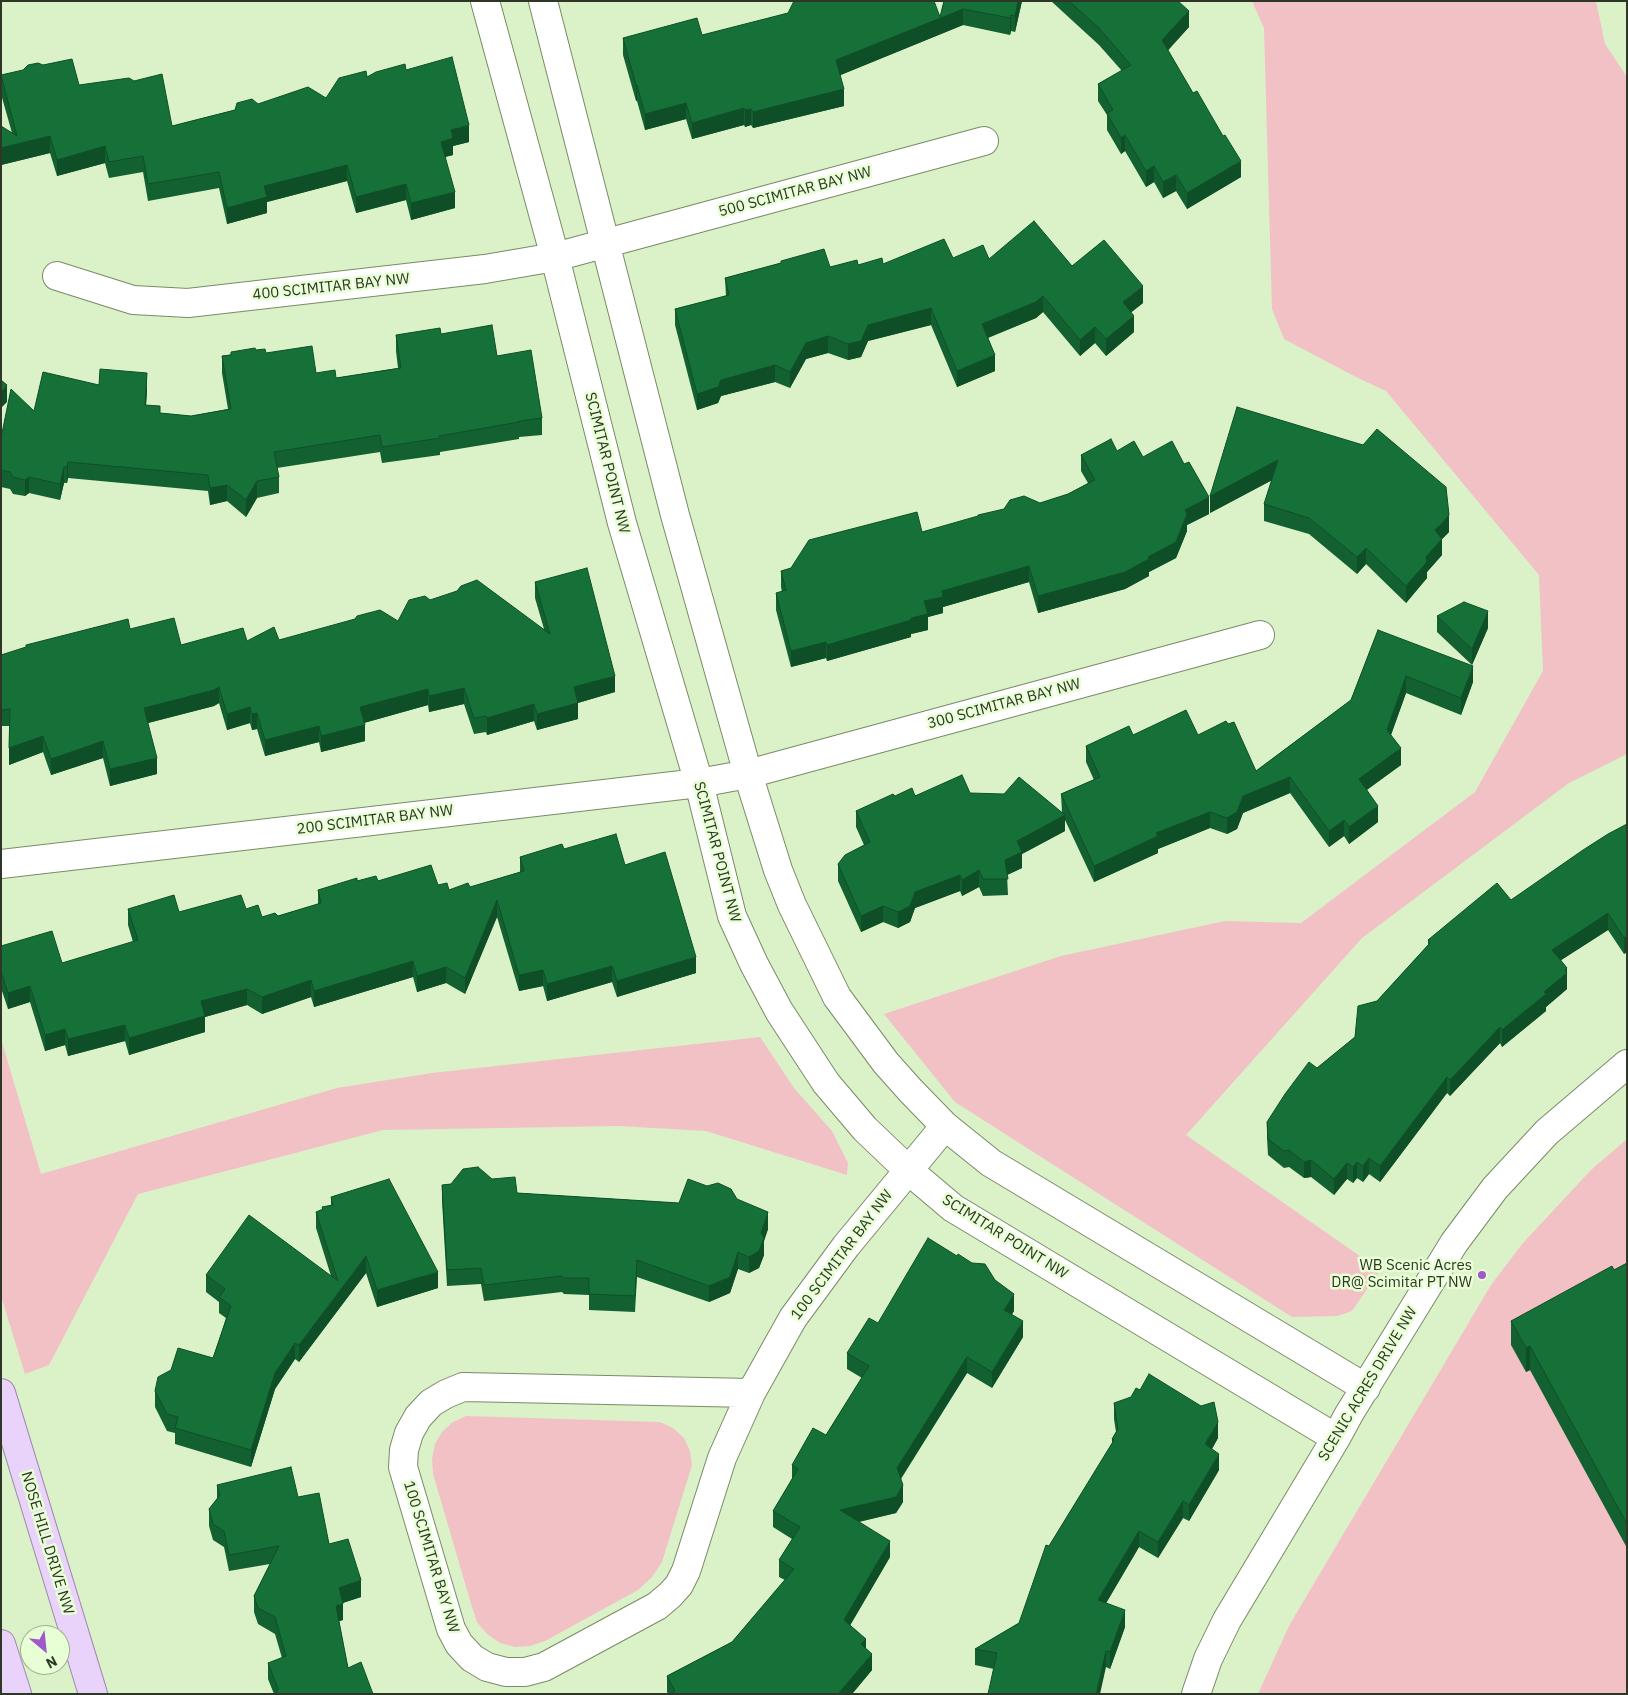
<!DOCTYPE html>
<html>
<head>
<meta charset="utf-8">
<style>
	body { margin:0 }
	#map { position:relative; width:1628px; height:1695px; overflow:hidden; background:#dbf1c8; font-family:"IBM Plex Sans",sans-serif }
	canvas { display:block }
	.frame { position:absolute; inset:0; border:2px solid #2e3727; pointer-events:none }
	.north { position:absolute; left:20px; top:1625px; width:50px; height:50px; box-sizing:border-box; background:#e8ffd5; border:1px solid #9eaf8f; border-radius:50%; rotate:152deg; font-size:14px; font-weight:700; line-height:20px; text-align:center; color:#2e3727 }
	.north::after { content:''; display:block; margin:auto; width:18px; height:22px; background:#a058cc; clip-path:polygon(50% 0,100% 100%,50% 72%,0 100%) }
</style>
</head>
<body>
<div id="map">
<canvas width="1628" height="1695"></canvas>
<div class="frame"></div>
<div class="north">N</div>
</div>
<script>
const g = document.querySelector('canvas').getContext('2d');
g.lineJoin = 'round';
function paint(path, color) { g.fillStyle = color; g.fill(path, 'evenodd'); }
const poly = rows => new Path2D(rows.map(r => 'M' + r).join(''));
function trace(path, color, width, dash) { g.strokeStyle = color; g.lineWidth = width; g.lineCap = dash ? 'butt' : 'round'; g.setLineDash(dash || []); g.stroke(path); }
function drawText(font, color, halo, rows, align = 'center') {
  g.font = font + ' "IBM Plex Sans",sans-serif'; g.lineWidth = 5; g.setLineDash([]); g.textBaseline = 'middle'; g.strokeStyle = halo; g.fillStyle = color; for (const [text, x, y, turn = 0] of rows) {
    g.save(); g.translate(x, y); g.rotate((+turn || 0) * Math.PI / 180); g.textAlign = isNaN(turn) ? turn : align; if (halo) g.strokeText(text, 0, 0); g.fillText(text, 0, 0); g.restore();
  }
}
const green = poly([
	[1252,1,1596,1,1605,44,1627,77,1627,754,1569,783,1362,938,1186,1135,1380,1270,1352,1311,1337,1316,1292,1317,955,1102,884,1014,1061,956,1225,921,1301,923,1475,792,1543,671,1539,575,1386,391,1356,377,1284,339,1272,309,1264,28],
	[760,1037,794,1088,832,1131,848,1163,847,1175,706,1131,618,1126,383,1130,138,1194,49,1365,25,1374,1,1296,1,1039,41,1174,337,1088,432,1073],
	[1627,1139,1627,1694,1258,1694,1290,1624,1491,1285,1523,1243,1591,1170],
	[466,1416,660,1422,673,1428,684,1438,690,1451,692,1465,662,1562,652,1577,638,1590,545,1641,530,1646,515,1647,500,1643,487,1634,477,1622,472,1607,433,1474,432,1459,435,1444,442,1432,453,1422]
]);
const minor = poly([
	[485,1,555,257,622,523,699,783,732,916,754,964,779,1011,826,1083,865,1129,908,1170,953,1208,1336,1438],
	[543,1,675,515,748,774,778,870,792,905,837,997,886,1063,911,1091,945,1126,991,1163,1366,1388],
	[57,276,133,300,188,303,485,269,555,257,984,141],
	[1,864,699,783,748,774,1260,635],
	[751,1393,463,1387,446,1394,431,1403,418,1417,409,1433,404,1450,403,1467,451,1629,459,1644,472,1658,487,1667,506,1672,525,1672,544,1667,657,1606,670,1595,679,1585,686,1571,722,1458,751,1393,793,1318,846,1246,945,1126],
	[1196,1694,1208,1659,1227,1620,1336,1438,1349,1414,1454,1243,1495,1188,1547,1132,1627,1064]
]);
const major = poly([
	[1,1393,93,1694],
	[1,1644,17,1694]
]);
const wall = poly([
	[944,1,1022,1,1015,32,1011,31,1010,35,963,25,840,75,844,106,753,128,751,125,745,127,744,125,692,139,686,119,645,130,637,101,636,101,623,55,623,38,702,35,940,17],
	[1051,1,1178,1,1189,27,1168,50,1241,177,1187,209,1176,191,1163,198,1154,182,1146,187,1125,151,1121,154,1107,130,1107,115,1098,101,1098,84,1122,71,1099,45],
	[406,70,469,142,453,146,453,155,445,157,455,208,411,220,406,200,356,213,347,181,267,202,267,213,227,224,219,188,148,201,143,172,109,178,105,163,57,176,50,153,1,165,1,126,12,133,1,94,1,75,79,85,172,126,258,104,326,98,367,77],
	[953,258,989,259,1072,266,1143,303,1131,312,1134,332,1106,356,1095,343,1080,356,1043,312,1036,318,988,338,995,371,957,387,931,325,868,341,861,357,848,360,828,353,806,359,790,388,775,382,721,396,718,403,697,410,675,325,675,309,726,296,725,278,781,263,781,261,830,267,858,265,883,264],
	[441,334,497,356,542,418,542,435,519,437,519,439,440,452,440,455,382,463,380,452,277,468,279,477,279,493,257,498,246,517,227,501,210,505,208,491,68,478,67,483,64,483,60,500,29,493,25,496,13,494,10,489,1,487,1,438,34,411,99,385,147,390,146,405,160,413,191,416,228,409,222,373,222,356,256,350,316,373,336,378,398,368,396,351,396,335],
	[1237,407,1449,532,1442,539,1442,555,1427,572,1427,578,1406,603,1366,564,1357,574,1309,534,1264,521,1264,504,1272,480,1210,513],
	[1117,451,1143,457,1209,514,1187,525,1187,531,1176,558,1149,572,1149,576,1125,589,1038,613,1029,582,943,607,943,613,928,617,928,630,911,634,911,637,827,661,826,658,791,667,776,610,776,593,782,592,781,587,781,571,922,532,1040,503,1068,494,1088,483,1081,471,1081,455],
	[535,582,615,692,578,703,578,719,537,730,534,721,487,735,486,732,474,734,464,704,429,712,428,705,364,723,365,741,321,752,319,742,265,756,257,729,252,730,250,723,227,730,219,703,214,706,148,723,157,774,110,786,103,758,51,775,43,752,9,765,9,726,1,726,1,655,130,629,181,645,247,641,279,640,398,621,430,600,544,629,535,598],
	[1437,616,1488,628,1472,665,1437,632],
	[1378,630,1473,682,1461,715,1406,693,1391,735,1401,765,1367,790,1378,822,1349,844,1344,836,1329,847,1290,793,1243,813,1237,829,1227,834,1210,828,1158,849,1158,853,1094,882,1065,820,1065,831,1022,854,1022,868,1007,875,1008,895,983,896,979,887,962,896,960,891,915,908,910,922,898,928,883,922,861,932,838,881,838,864,864,845,856,827,856,811,895,796,970,793,1062,812,1061,794,1094,780,1086,762,1086,746,1133,735,1198,735,1256,771,1351,700],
	[1627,824,1627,952,1624,954,1608,930,1561,960,1567,968,1567,989,1546,1007,1546,1011,1502,1047,1500,1043,1450,1096,1447,1093,1380,1182,1369,1174,1363,1182,1357,1178,1353,1183,1347,1179,1334,1195,1311,1177,1304,1178,1289,1167,1284,1168,1268,1155,1267,1138,1267,1122,1317,1068,1355,1037,1377,1001,1428,945,1428,940,1511,900],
	[564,849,625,865,696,973,617,997,612,982,547,1001,543,986,519,991,497,917,465,994,446,983,417,992,413,977,314,1007,311,997,262,1014,247,1005,205,1017,205,1032,129,1055,125,1041,68,1056,65,1045,45,1051,30,1002,8,1009,1,988,1,946,62,963,133,942,128,925,128,909,179,912,246,909,262,917,278,916,318,904,318,890,357,881,378,881,438,885,449,890,470,887,520,872,520,857],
	[492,1179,517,1193,679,1203,737,1199,768,1229,764,1241,764,1255,759,1268,749,1273,738,1269,730,1293,709,1302,637,1277,635,1312,589,1310,589,1295,564,1294,562,1292,484,1301,481,1284,447,1286,442,1201,442,1185],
	[331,1197,438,1288,377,1307,366,1273,299,1362,295,1359,275,1389,251,1467,175,1444,175,1433,167,1431,155,1407,155,1391,213,1358,226,1318,219,1313,219,1302,206,1292,206,1275,331,1276,316,1228,316,1212,322,1210,322,1207,331,1205],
	[1627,1263,1627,1548,1530,1370,1526,1372,1511,1345,1511,1321],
	[1014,1311,1012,1314,1023,1337,992,1388,967,1373,901,1479,903,1502,896,1513,859,1522,890,1557,850,1625,866,1649,872,1670,852,1694,668,1694,667,1692,667,1676,732,1642,785,1580,779,1577,779,1560,792,1539,773,1527,773,1511,792,1479,792,1465,826,1435,862,1378,847,1369,847,1353,878,1323],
	[1114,1403,1218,1438,1212,1449,1219,1470,1189,1521,1183,1518,1158,1558,1139,1547,1106,1603,1125,1627,1110,1669,1106,1667,994,1669,975,1665,975,1649,1019,1623,1049,1546,1112,1444,1112,1439,1116,1432,1114,1419],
	[217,1485,298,1497,329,1544,361,1597,343,1603,343,1620,339,1621,348,1668,373,1694,274,1694,268,1679,268,1663,282,1658,275,1634,258,1624,254,1612,254,1596,270,1564,229,1571,224,1547,213,1540,209,1526,209,1509,217,1499]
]);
const shadedWall = poly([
	[1018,1,1022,1,1015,32,1015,16],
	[963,9,963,25,836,77,836,60],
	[1189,11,1189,27,1162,57,1162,40],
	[1011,15,1011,31,1010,35,1010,18],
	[636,85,637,85,637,101,636,101],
	[844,89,844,106,753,128,753,112],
	[686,103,686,119,645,130,645,114],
	[744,108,744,125,692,139,692,123],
	[751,109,751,125,745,127,745,110],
	[469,125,469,142,453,146,453,155,441,158,441,142,451,130],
	[1125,135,1125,151,1121,154,1121,138],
	[50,136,50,153,1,165,1,148],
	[105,146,105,163,57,176,57,160],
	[1241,161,1241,177,1187,209,1187,193],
	[347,165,347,181,267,202,267,213,227,224,227,208,264,186],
	[1154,166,1154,182,1146,187,1146,171],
	[1176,175,1176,191,1163,198,1163,182],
	[406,184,406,200,356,213,356,197],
	[455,192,455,208,411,220,411,203],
	[1143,286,1143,303,1123,319,1123,302],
	[1043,296,1043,312,1036,318,982,340,982,324],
	[931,308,931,325,868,341,861,357,848,360,848,344,868,325],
	[1134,316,1134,332,1106,356,1106,339],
	[1095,327,1095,343,1080,356,1080,340],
	[828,336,828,353,806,359,790,388,790,372,806,343],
	[995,355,995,371,957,387,957,371],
	[775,365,775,382,721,396,718,403,697,410,697,394,721,380],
	[147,373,147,390,145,421,145,405],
	[7,385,7,402,1,408,1,392],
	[1278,460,1278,477,1210,513,1210,496],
	[68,462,68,478,67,483,67,467],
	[64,467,64,483,60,500,60,484],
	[29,477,29,493,25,496,25,480],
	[257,481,257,498,246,517,246,500],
	[227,485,227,501,210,505,210,488],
	[1209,497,1209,514,1187,525,1187,531,1176,558,1149,572,1149,576,1125,589,1038,613,1038,596,1185,510],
	[1449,515,1449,532,1442,539,1442,555,1427,572,1427,578,1406,603,1406,586,1426,557,1435,530],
	[1366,548,1366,564,1357,574,1357,557],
	[1029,566,1029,582,943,607,943,613,928,617,928,630,911,634,911,637,827,661,827,645,911,618,924,601,942,591],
	[1488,611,1488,628,1472,665,1472,649],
	[826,642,826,658,791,667,791,651],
	[1473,666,1473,682,1461,715,1461,698],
	[615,676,615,692,574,704,574,687],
	[1406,676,1406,693,1387,746,1387,730],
	[219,687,219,703,214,706,144,724,144,708],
	[464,688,464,704,429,712,429,696],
	[428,689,428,705,360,724,360,707],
	[578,703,578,719,537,730,537,714],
	[534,704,534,721,487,735,487,718],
	[250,707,250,723,227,730,227,714],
	[257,713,257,729,252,730,252,714],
	[365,725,365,741,321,752,321,736],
	[319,726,319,742,265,756,265,740],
	[43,736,43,752,9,765,9,748],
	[103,741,103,758,51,775,51,759],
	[1401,748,1401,765,1359,795,1359,779],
	[157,758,157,774,110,786,110,769],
	[1290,777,1290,793,1243,813,1237,829,1227,834,1227,818,1243,796],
	[1378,806,1378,822,1349,844,1349,827],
	[1210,812,1210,828,1158,849,1158,853,1094,882,1094,866,1156,833],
	[1065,815,1065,831,1022,854,1022,868,1005,876,1005,860,1017,841],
	[1344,820,1344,836,1329,847,1329,831],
	[979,870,979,887,962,896,962,880],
	[960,875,960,891,915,908,910,922,898,928,898,912,915,892],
	[497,900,497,917,465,994,465,978],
	[883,906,883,922,861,932,861,916],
	[1608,913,1608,930,1552,966,1552,950],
	[1627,936,1627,952,1624,954,1624,938],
	[696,957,696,973,617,997,617,981],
	[413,961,413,977,314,1007,314,991],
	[612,966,612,982,547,1001,547,984],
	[446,967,446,983,417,992,417,976],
	[1567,968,1567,989,1546,1007,1546,1011,1502,1047,1502,1030,1544,992],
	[543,970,543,986,519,991,519,975],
	[311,980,311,997,262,1014,262,997],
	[30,986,30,1002,8,1009,8,993],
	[247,989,247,1005,205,1017,205,1032,129,1055,129,1038,201,1001],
	[125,1025,125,1041,68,1056,68,1039],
	[1500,1027,1500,1043,1450,1096,1450,1080],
	[65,1029,65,1045,45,1051,45,1035],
	[1447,1077,1447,1093,1380,1182,1380,1166],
	[1369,1158,1369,1174,1363,1182,1363,1166],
	[1311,1160,1311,1177,1304,1178,1304,1162],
	[1357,1162,1357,1178,1353,1183,1353,1167],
	[1347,1163,1347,1179,1334,1195,1334,1179],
	[768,1212,768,1229,764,1241,764,1255,759,1268,749,1273,749,1257,761,1233],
	[738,1252,738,1269,730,1293,709,1302,709,1286],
	[366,1256,366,1273,299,1362,299,1345],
	[438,1272,438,1288,377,1307,377,1290],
	[1014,1294,1014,1311,1004,1327,1004,1310],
	[1023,1321,1023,1337,992,1388,992,1372],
	[295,1343,295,1359,275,1389,251,1467,251,1450,275,1373],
	[1530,1346,1530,1370,1526,1372,1526,1348],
	[967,1357,967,1373,897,1484,897,1468],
	[1218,1422,1218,1438,1205,1461,1205,1444],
	[1219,1454,1219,1470,1189,1521,1189,1505],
	[903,1485,903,1502,896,1513,840,1526,840,1510],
	[1183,1501,1183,1518,1158,1558,1158,1542],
	[1139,1531,1139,1547,1098,1617,1098,1600],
	[890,1541,890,1557,844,1636,844,1620],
	[361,1580,361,1597,339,1604,339,1588],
	[343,1604,343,1620,336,1622,336,1606],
	[1125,1610,1125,1627,1110,1669,1110,1652],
	[866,1639,866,1655,861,1644],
	[1106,1651,1106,1667,1100,1694,1096,1694],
	[872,1654,872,1670,852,1694,838,1694]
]);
const building = poly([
	[794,1,934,1,940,17,944,1,1018,1,1015,16,1011,15,1010,18,963,9,836,60,844,89,753,112,751,109,745,110,744,108,692,123,686,103,645,114,637,85,636,85,623,38,697,18,702,35,788,13,794,1],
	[1069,1,1178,1,1189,11,1162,40,1193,93,1197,91,1223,136,1225,135,1241,161,1187,193,1176,175,1163,182,1154,166,1146,171,1125,135,1121,138,1107,113,1113,110,1098,84,1131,65,1099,28,1069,1],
	[452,57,469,125,451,130,453,138,441,142,455,192,411,203,406,184,356,197,347,165,264,186,267,197,227,208,219,172,148,184,143,156,109,162,105,146,57,160,50,136,1,148,1,126,17,136,1,75,23,70,28,65,38,63,43,65,72,59,79,85,129,78,134,81,162,74,172,126,235,110,237,103,252,99,258,104,308,87,326,98,339,78,366,71,367,77,376,72,405,64,406,70,452,57],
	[1034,221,1072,266,1104,240,1143,286,1123,302,1134,316,1106,339,1095,327,1080,340,1043,296,1036,302,982,324,995,355,957,371,931,308,868,325,861,341,848,344,828,336,806,343,790,372,775,365,721,380,718,387,697,394,675,309,729,295,725,278,781,263,781,261,824,249,830,267,857,260,858,265,882,258,883,264,944,239,953,258,983,245,989,259,1034,221],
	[492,325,497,356,531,350,542,418,519,421,519,422,439,436,440,438,382,447,380,435,274,452,279,477,257,481,246,500,227,485,210,488,208,475,68,462,67,467,64,467,60,484,29,477,25,480,13,477,10,472,1,470,1,438,11,389,34,411,43,372,99,385,100,369,147,373,145,405,160,406,160,413,191,416,231,409,222,356,231,355,231,352,255,348,256,350,265,349,266,353,312,346,316,373,335,370,336,378,401,368,396,335,440,328,441,334,492,325],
	[1,380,7,385,1,392,1,380],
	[1237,407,1363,445,1377,429,1446,487,1449,515,1435,530,1442,539,1426,557,1427,562,1406,586,1366,548,1357,557,1309,518,1264,504,1278,460,1210,496,1237,407],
	[1111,439,1117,451,1134,441,1143,457,1172,441,1184,464,1189,462,1209,497,1185,510,1187,514,1176,542,1148,557,1149,559,1125,572,1038,596,1029,566,942,591,943,597,924,601,928,614,911,618,911,620,827,645,826,642,791,651,776,593,786,590,781,571,791,568,809,540,917,512,922,532,978,516,978,515,1004,509,1010,500,1024,496,1040,503,1068,494,1095,480,1081,455,1111,439],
	[587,568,615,676,574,687,578,703,537,714,534,704,487,718,486,716,474,718,464,688,429,696,428,689,360,707,365,725,321,736,319,726,265,740,257,713,252,714,250,707,227,714,219,687,214,690,144,708,157,758,110,769,103,741,51,759,43,736,9,748,10,709,1,710,1,655,26,647,26,645,128,619,130,629,174,618,181,645,243,628,247,641,274,627,279,640,355,619,357,616,380,610,398,621,409,600,425,596,430,600,457,591,461,586,477,580,550,634,535,582,587,568],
	[1464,602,1488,611,1472,649,1437,616,1464,602],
	[1378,630,1473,666,1461,698,1406,676,1387,730,1401,748,1359,779,1378,806,1349,827,1344,820,1329,831,1290,777,1243,796,1237,812,1227,818,1210,812,1156,833,1158,836,1094,866,1061,794,1100,777,1086,746,1129,726,1133,735,1186,710,1198,735,1226,721,1228,724,1234,722,1256,771,1351,700,1378,630],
	[962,775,970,793,1004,794,1019,777,1065,815,1017,841,1022,852,1005,860,1008,879,983,879,979,870,962,880,960,875,915,892,910,906,898,912,883,906,861,916,838,864,845,855,870,842,856,811,893,794,895,796,912,788,915,796,962,775],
	[1627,824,1627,936,1624,938,1608,913,1552,950,1567,968,1565,970,1567,973,1544,992,1546,994,1502,1030,1500,1027,1450,1080,1447,1077,1380,1166,1369,1158,1363,1166,1357,1162,1353,1167,1347,1163,1334,1179,1311,1160,1304,1162,1289,1150,1284,1151,1268,1139,1267,1122,1285,1094,1309,1062,1317,1068,1355,1037,1358,1006,1377,1001,1430,943,1428,940,1497,883,1511,900,1583,850,1608,834,1627,824],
	[616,834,625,865,665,852,696,957,617,981,612,966,547,984,543,970,519,975,497,900,465,978,446,967,417,976,413,961,314,991,311,980,262,997,247,989,201,1001,205,1016,129,1038,125,1025,68,1039,65,1029,45,1035,30,986,8,993,1,972,1,946,52,931,62,963,138,940,128,909,174,895,179,912,241,895,246,909,258,905,262,917,275,913,278,916,321,903,318,890,357,878,357,881,376,876,378,881,431,865,438,885,447,883,449,890,468,883,470,887,524,871,520,857,562,844,564,849,616,834],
	[478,1167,492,1179,515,1177,517,1193,679,1203,688,1179,707,1186,718,1183,731,1189,737,1199,768,1212,761,1233,764,1238,759,1251,749,1257,738,1252,730,1277,709,1286,637,1260,635,1296,589,1294,589,1278,564,1278,562,1276,484,1285,481,1268,447,1270,442,1185,451,1184,463,1169,478,1167],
	[389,1179,438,1272,377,1290,366,1256,299,1345,295,1343,275,1373,251,1450,175,1428,178,1417,167,1414,155,1391,158,1377,171,1370,178,1348,213,1358,231,1306,219,1297,225,1289,206,1275,249,1215,338,1281,316,1212,323,1209,322,1207,333,1205,331,1197,389,1179],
	[928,1238,957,1256,958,1254,972,1263,985,1264,995,1280,1014,1294,1004,1310,1023,1321,992,1372,967,1357,897,1468,903,1485,896,1497,840,1510,890,1541,844,1620,866,1639,861,1644,872,1654,838,1694,670,1694,675,1691,667,1676,732,1642,794,1569,779,1560,800,1527,773,1511,798,1469,792,1465,813,1428,826,1435,869,1366,847,1353,869,1318,878,1323,928,1238],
	[1627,1263,1627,1524,1530,1346,1526,1348,1511,1321,1612,1266,1614,1270,1627,1263],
	[1149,1374,1201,1406,1214,1402,1218,1422,1205,1444,1219,1454,1189,1505,1183,1501,1158,1542,1139,1531,1098,1600,1125,1610,1110,1652,1106,1651,1096,1694,988,1694,997,1653,975,1649,1019,1623,1046,1545,1049,1546,1114,1440,1112,1439,1118,1429,1114,1403,1131,1397,1136,1388,1140,1390,1149,1374],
	[291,1467,298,1497,319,1493,329,1544,348,1539,361,1580,339,1588,343,1604,336,1606,348,1668,361,1662,373,1694,276,1694,278,1689,268,1663,286,1656,275,1617,258,1608,254,1596,279,1546,229,1555,224,1531,213,1524,209,1509,220,1495,217,1485,291,1467]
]);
const markers = [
	[1482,1275,5,"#a058cc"]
];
const streetNames = [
	["500 SCIMITAR BAY NW",795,192,-15],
	["400 SCIMITAR BAY NW",331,287,-6],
	["SCIMITAR POINT NW",607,463,76],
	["300 SCIMITAR BAY NW",1004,704,-15],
	["200 SCIMITAR BAY NW",375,820,-7],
	["SCIMITAR POINT NW",717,852,75],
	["SCIMITAR POINT NW",1005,1237,32],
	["100 SCIMITAR BAY NW",842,1255,-53],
	["SCENIC ACRES DRIVE NW",1368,1384,-59],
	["NOSE HILL DRIVE NW",47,1543,73],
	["100 SCIMITAR BAY NW",431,1557,73]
];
const poiNames = [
	["WB Scenic Acres",1472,1266],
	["DR@ Scimitar PT NW",1472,1283]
];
paint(green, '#f1c1c6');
trace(minor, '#788c66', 30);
trace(major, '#9f8aaf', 30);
trace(minor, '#fff', 28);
trace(major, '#ead3fb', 28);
paint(wall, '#136130');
paint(shadedWall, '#0f4f27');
paint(building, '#167138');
trace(building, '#0f4f27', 1);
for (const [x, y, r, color] of markers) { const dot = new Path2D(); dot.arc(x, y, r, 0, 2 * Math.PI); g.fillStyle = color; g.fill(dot); trace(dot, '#e8ffd5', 2); }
drawText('15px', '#2e3727', '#e8ffd5', streetNames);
drawText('15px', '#2e3727', '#e8ffd5', poiNames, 'right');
</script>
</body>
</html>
